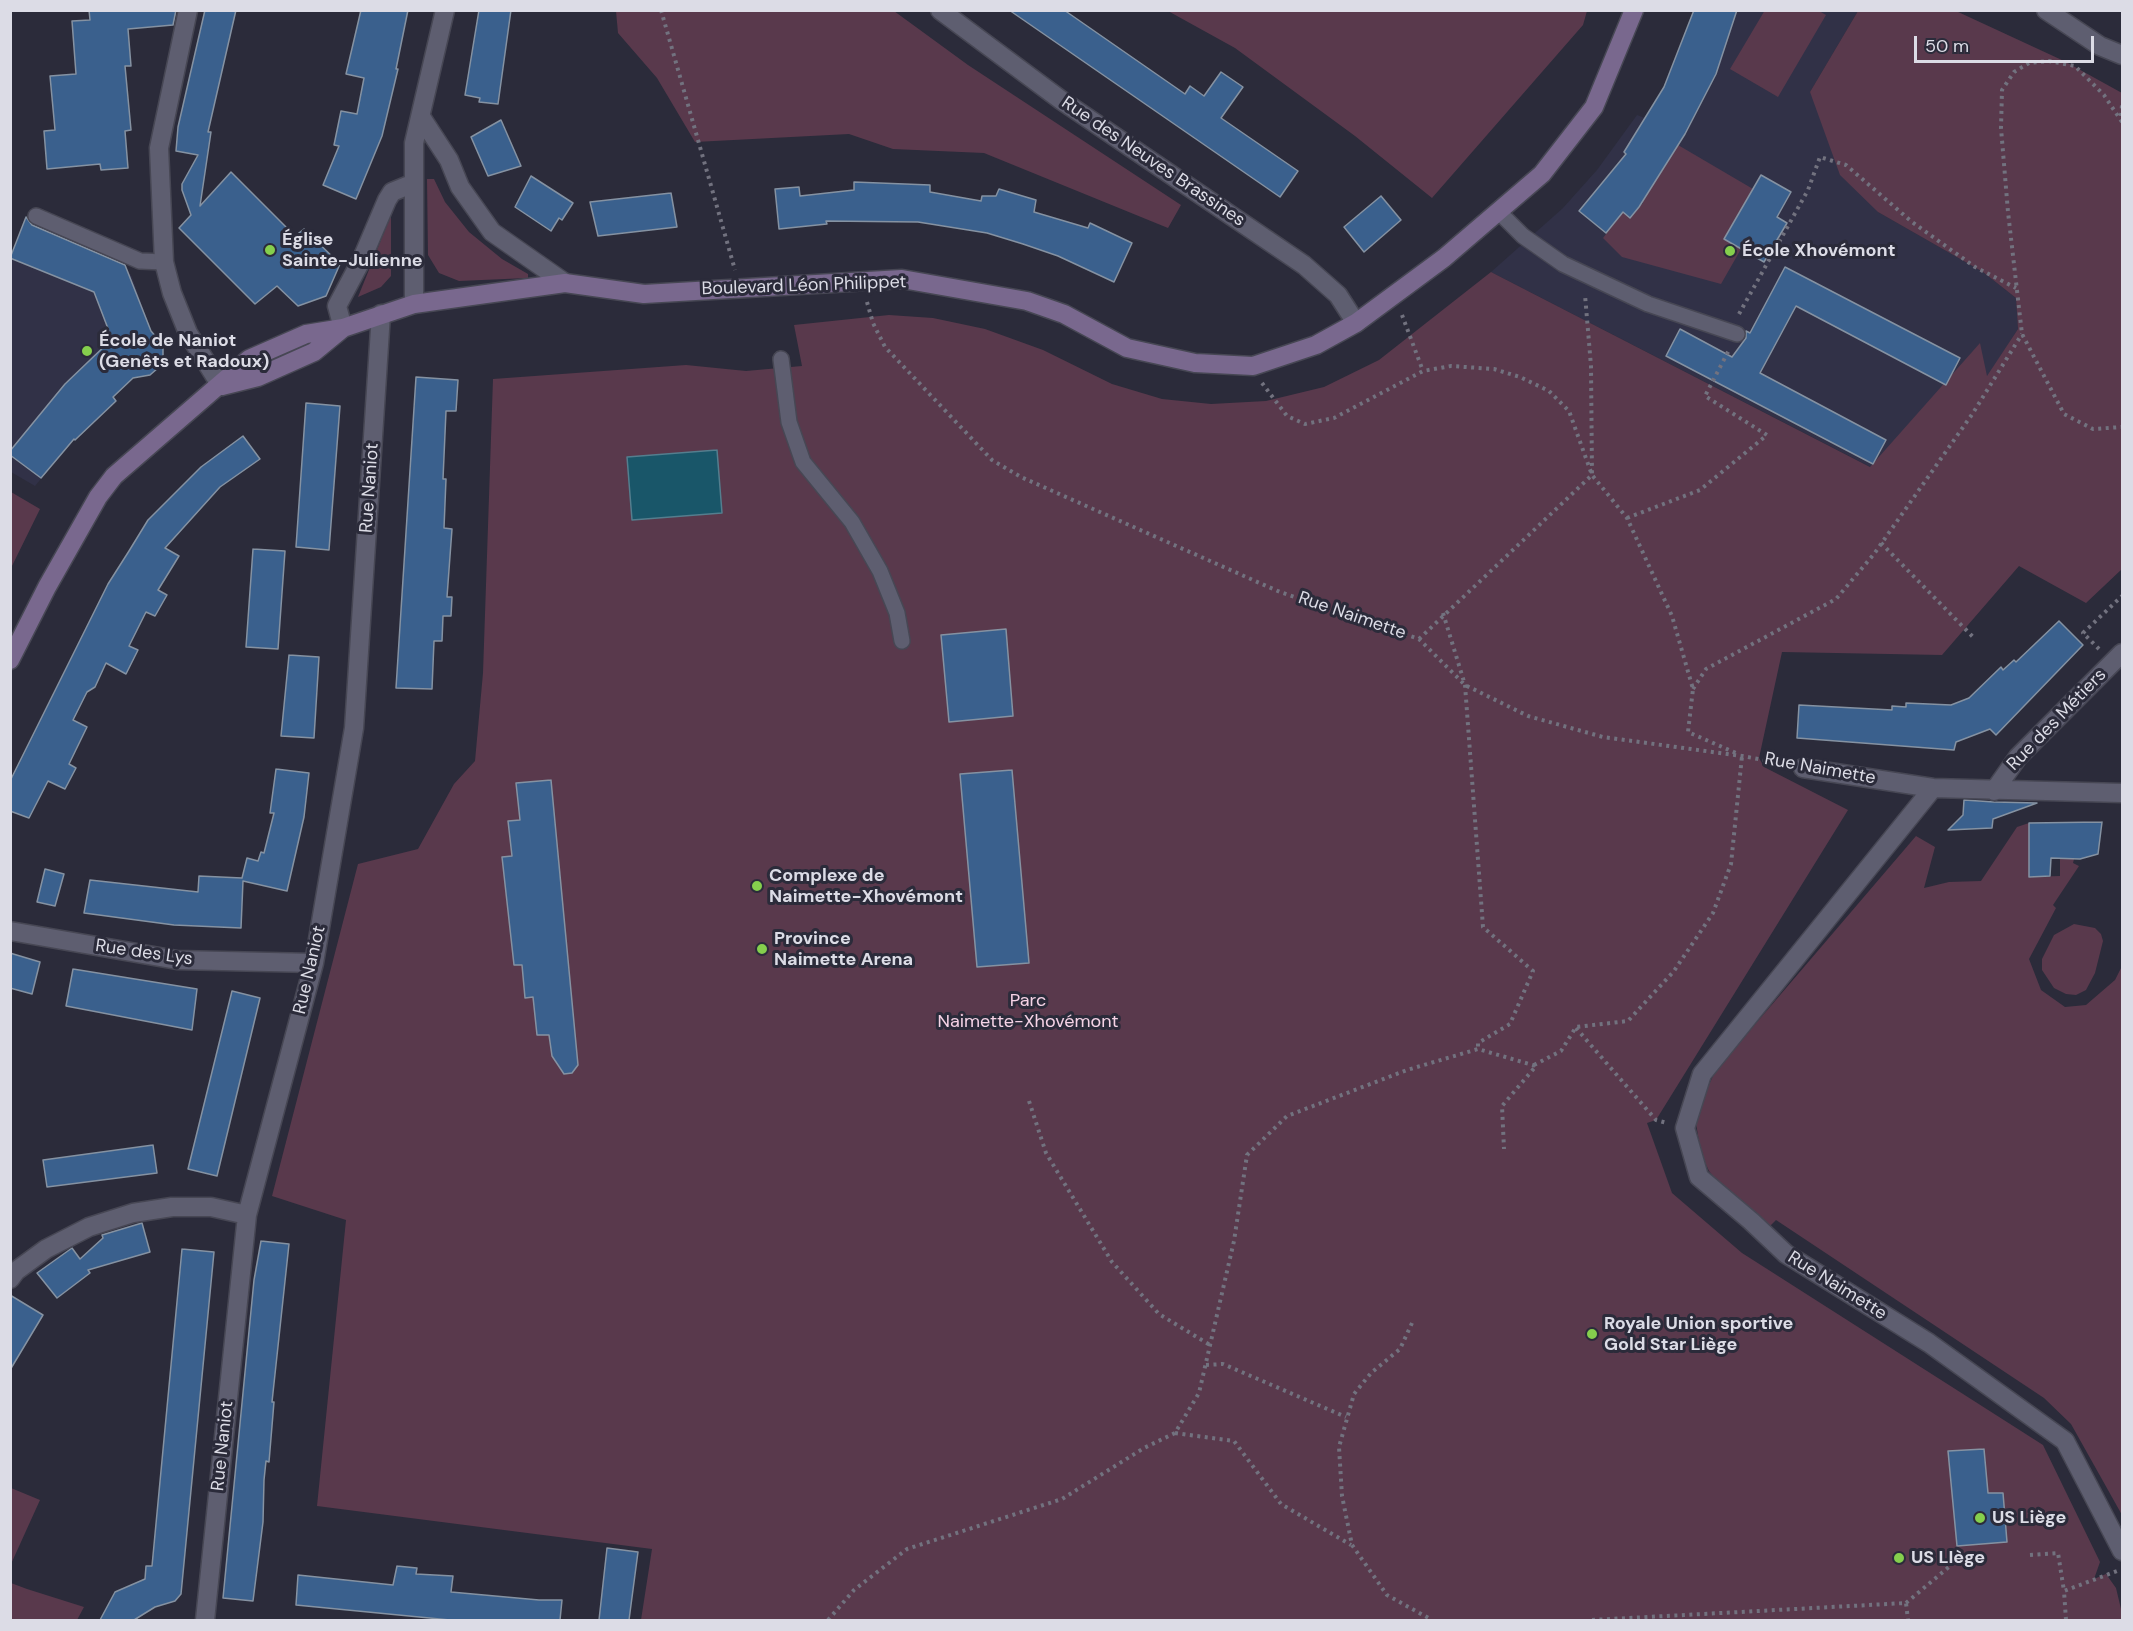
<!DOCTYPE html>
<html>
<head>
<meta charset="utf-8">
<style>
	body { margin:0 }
	#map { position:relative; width:2133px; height:1631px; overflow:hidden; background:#2b2b3a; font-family:"DM Sans",sans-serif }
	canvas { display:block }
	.frame { position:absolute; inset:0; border:12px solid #dcdce6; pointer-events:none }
	.scale { position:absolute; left:1914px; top:36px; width:180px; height:27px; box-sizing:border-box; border:3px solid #dcdce6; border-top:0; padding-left:8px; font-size:18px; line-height:21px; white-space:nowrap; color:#dcdce6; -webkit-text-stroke:4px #2b2b3a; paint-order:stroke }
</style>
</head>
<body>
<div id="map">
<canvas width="2133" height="1631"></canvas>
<div class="frame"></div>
<div class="scale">50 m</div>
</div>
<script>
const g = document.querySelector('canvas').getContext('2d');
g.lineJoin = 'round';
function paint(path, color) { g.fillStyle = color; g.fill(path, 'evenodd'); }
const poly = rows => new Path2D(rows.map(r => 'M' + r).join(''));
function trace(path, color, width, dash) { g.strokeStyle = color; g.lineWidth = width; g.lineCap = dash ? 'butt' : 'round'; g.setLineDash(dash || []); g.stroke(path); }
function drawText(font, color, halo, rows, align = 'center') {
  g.font = font + ' "DM Sans",sans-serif'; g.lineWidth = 6; g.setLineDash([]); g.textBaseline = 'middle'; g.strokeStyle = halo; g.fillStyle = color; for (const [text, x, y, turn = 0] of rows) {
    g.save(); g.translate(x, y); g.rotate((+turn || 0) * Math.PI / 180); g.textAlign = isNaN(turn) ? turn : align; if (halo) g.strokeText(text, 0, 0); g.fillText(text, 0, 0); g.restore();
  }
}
const built = poly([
	[1694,11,1858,11,1810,92,1878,212,1983,272,2016,298,2018,329,1971,402,1886,475,1491,272,1563,208,1597,170,1637,115,1645,118,1664,87],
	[26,217,122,261,132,277,151,331,163,345,163,357,158,368,150,375,133,378,113,397,116,401,100,416,95,413,35,486,11,472,11,256]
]);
const green = poly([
	[1765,10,1819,11,1826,15,1778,97,1730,69],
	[616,11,894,11,968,65,1181,205,1168,228,984,153,893,149,849,134,695,142,657,78,618,33],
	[1168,11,1587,11,1583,25,1432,198,1355,136,1235,48],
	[1858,11,1956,11,2064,61,2122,93,2122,569,2086,603,2019,566,1942,655,1782,652,1759,758,1764,767,1848,810,1656,1120,1647,1123,1672,1193,1742,1253,2043,1445,2100,1562,2094,1579,2106,1574,2116,1588,2121,1609,2121,1620,641,1620,652,1549,317,1506,346,1220,272,1196,358,864,418,849,454,784,475,761,483,673,493,379,686,365,746,371,802,366,794,325,889,315,933,318,985,329,1043,350,1112,384,1162,399,1211,404,1266,401,1324,387,1379,360,1491,272,1870,467,1980,343,1987,376,2018,329,2016,298,1983,272,1878,212,1840,175,1810,92],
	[1678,145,1753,189,1724,239,1741,249,1721,284,1622,257,1603,238,1623,212,1630,217,1643,203,1636,196],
	[427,179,434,179,445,202,469,232,502,259,528,274,528,278,459,281,439,273,428,255],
	[391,215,391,276,381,287,358,297],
	[11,492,40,509,11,568],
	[2029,823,2029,877,2060,876,2060,858,2074,859,2073,863,2079,866,2053,905,2056,908,2029,959,2041,990,2065,1007,2086,1005,2115,980,2122,966,2122,1515,2071,1424,2044,1398,1776,1220,1769,1227,1727,1194,1709,1171,1701,1154,1696,1123,1704,1095,1716,1070,1916,836,1935,847,1924,888,1949,882,1981,881,2017,827],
	[2074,924,2095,928,2101,934,2103,941,2095,973,2086,990,2076,995,2066,994,2054,988,2042,970,2042,959,2054,935],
	[11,1488,40,1500,11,1564],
	[11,1583,27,1589,84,1607,77,1620,11,1620]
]);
const water = poly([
	[717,450,722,513,632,520,627,457,717,450]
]);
const building = poly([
	[89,10,176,10,173,25,128,29,131,66,125,66,131,130,125,131,128,168,101,170,100,164,47,169,44,131,55,130,50,76,76,74,72,21,90,20,89,10],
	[205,10,236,10,208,132,211,132,200,206,231,172,295,236,304,229,340,264,326,296,298,306,277,286,255,304,179,228,191,215,182,190,182,184,198,155,176,151,178,127,205,10],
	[361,10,408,10,396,69,398,69,382,136,356,199,323,185,339,146,334,145,341,111,357,114,364,78,346,74,361,10],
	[479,10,511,10,498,104,479,102,480,98,465,95,479,10],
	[1009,10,1064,10,1185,94,1190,86,1204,96,1221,72,1243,87,1221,118,1298,171,1280,197,1009,10],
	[1694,10,1737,10,1716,74,1685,134,1639,207,1630,218,1623,212,1606,233,1579,211,1626,154,1624,152,1664,87,1694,10],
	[501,120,521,166,488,176,471,137,501,120],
	[1761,175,1791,192,1777,217,1787,223,1764,262,1724,239,1761,175],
	[531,176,573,203,562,220,559,218,551,231,515,207,531,176],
	[854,182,930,185,930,192,981,201,982,196,996,196,999,189,1036,200,1034,212,1088,228,1090,223,1132,243,1114,282,1058,256,1023,244,987,233,918,222,826,221,827,224,779,229,775,189,799,187,800,196,854,190,854,182],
	[671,193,677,227,598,236,590,202,671,193],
	[1381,196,1401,220,1364,252,1344,227,1381,196],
	[26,217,32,225,125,265,151,331,163,345,163,357,158,368,150,375,133,378,113,397,116,401,75,440,74,439,41,478,10,455,10,451,65,384,112,339,94,292,10,258,26,217],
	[1785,267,1960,358,1946,385,1796,306,1760,373,1886,440,1873,464,1666,356,1680,329,1732,357,1746,338,1746,331,1750,333,1785,267],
	[416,377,458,380,456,411,446,411,443,479,446,479,444,528,452,529,447,597,452,597,451,616,443,616,442,641,434,641,432,689,396,688,416,377],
	[306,403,340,406,329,550,296,547,306,403],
	[243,436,260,459,220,487,165,548,179,556,158,590,167,595,155,616,146,612,129,646,138,650,126,674,106,663,95,687,87,692,73,720,87,727,69,764,76,768,65,789,48,781,29,818,10,811,10,781,108,584,129,551,148,520,201,467,243,436],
	[253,549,285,551,278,649,246,647,253,549],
	[2059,621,2083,645,1996,735,1990,729,1956,742,1954,750,1797,738,1799,705,1892,710,1892,706,1906,707,1906,703,1951,705,1969,698,2001,667,2003,670,2014,660,2016,662,2059,621],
	[1006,629,1013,716,949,722,941,635,1006,629],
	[289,655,319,657,314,738,281,736,289,655],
	[276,769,309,773,304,817,287,891,243,881,241,928,174,925,84,913,90,880,198,892,199,876,242,878,247,858,258,861,261,852,264,853,274,813,270,813,276,769],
	[1012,770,1029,963,977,967,960,774,1012,770],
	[551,780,578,1065,572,1073,564,1074,552,1056,549,1035,537,1035,533,997,525,998,522,965,514,965,502,857,512,856,508,821,520,820,516,783,551,780],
	[1964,800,1994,802,2037,803,1993,819,1992,828,1948,830,1963,815,1964,800],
	[2102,822,2098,854,2080,859,2051,858,2050,876,2029,877,2029,823,2102,822],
	[45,869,64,874,55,906,37,902,45,869],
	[10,953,40,962,32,994,10,988,10,953],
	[73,969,197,989,192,1030,66,1006,73,969],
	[232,991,260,998,217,1176,188,1169,232,991],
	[153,1145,157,1173,47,1187,43,1160,153,1145],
	[142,1223,150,1252,88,1270,90,1273,57,1298,37,1273,72,1248,80,1259,103,1238,102,1235,142,1223],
	[261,1241,289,1244,272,1402,274,1402,269,1462,266,1461,264,1480,263,1522,253,1601,223,1598,254,1280,261,1241],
	[182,1249,214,1252,181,1594,175,1601,155,1607,134,1620,100,1620,115,1592,145,1579,146,1566,152,1566,182,1249],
	[10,1295,43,1315,10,1370,10,1295],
	[1984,1449,1988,1493,2003,1493,2007,1542,1957,1546,1948,1451,1984,1449],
	[607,1548,638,1552,629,1620,599,1620,607,1548],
	[397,1566,417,1568,416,1574,453,1576,451,1592,539,1600,562,1600,560,1620,450,1620,296,1605,298,1575,393,1585,397,1566]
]);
const path = poly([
	[661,10,735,270],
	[2121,116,2122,105],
	[2122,122,2104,95,2075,66,2049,61,2029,63,2014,72,2002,90,2001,128,2008,212,2022,334,2064,414,2093,429,2122,427],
	[867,302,873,323,885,347,992,460,1021,477,1280,592,1419,639,1465,685,1528,716,1603,737,1742,756,1786,764],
	[1739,314,1808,190,1820,157,1846,165,1912,222,1975,267,2016,288],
	[1402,315,1423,371],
	[1262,383,1287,416,1305,424,1334,418,1423,371,1451,366,1494,369,1520,377,1549,391,1569,411,1592,475,1627,518,1672,616,1693,689,1688,732,1736,753],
	[1627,518,1700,490,1767,435,1705,396,1729,350],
	[1881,543,1974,638],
	[1443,613,1465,685,1483,927,1533,971,1510,1024,1478,1043,1478,1049],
	[1419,639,1592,475,1591,366,1585,295],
	[2099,649,2083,633,2122,596],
	[1693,689,1706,669,1836,599,1874,554,1973,413,2022,334],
	[1576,1028,1656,1120,1667,1123],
	[1534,1065,1561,1051,1576,1027,1628,1021,1674,971,1713,913,1731,864,1742,756],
	[1029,1101,1046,1153,1112,1262,1159,1314,1210,1345],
	[1412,1323,1400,1349,1371,1373,1354,1394,1339,1447,1342,1496,1352,1545,1387,1595,1432,1620],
	[1206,1365,1223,1364,1346,1417],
	[1175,1433,1234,1441,1281,1504,1351,1545],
	[2030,1555,2058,1553,2064,1591],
	[1906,1603,1950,1566],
	[828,1620,854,1590,907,1549,1062,1499,1144,1448,1175,1433,1199,1393,1234,1241,1247,1155,1287,1116,1407,1070,1478,1049,1536,1066,1502,1106,1504,1149],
	[1592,1620,1906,1603,1908,1620],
	[2066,1620,2064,1591,2117,1571]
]);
const lane = poly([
	[1499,212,1523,236,1563,264,1648,304,1737,334],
	[36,216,140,261,164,262],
	[781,359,789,422,803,462,852,522,880,571,897,613,902,641]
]);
const street = poly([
	[188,10,159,148,164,262,172,293,188,333,221,386],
	[940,10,1061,100,1304,265,1338,295,1356,323],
	[2046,10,2100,46,2122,55],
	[421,117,449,160,460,187,492,232,565,283],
	[414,304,414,143,445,10],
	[343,328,337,306,361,261,387,200,392,192,414,183],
	[1803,768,1933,788,2122,793],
	[1933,788,1702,1074,1685,1128,1699,1177,1751,1221,1786,1254,1929,1343,2065,1441,2122,1551],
	[1994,791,2018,757,2122,653],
	[10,931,177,960,314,963],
	[10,1279,16,1271,46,1249,89,1227,133,1213,172,1207,211,1207,247,1215],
	[205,1620,247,1215,314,963,354,728,381,314]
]);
const secondary = poly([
	[222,386,258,377,314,352,342,329],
	[10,660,47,587,98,497,114,476,249,359,306,334,343,328,414,304,565,283,644,294,902,279,1027,301,1064,314,1127,348,1195,363,1253,366,1316,345,1356,323,1444,258,1542,174,1594,107,1634,10]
]);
const markers = [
	[270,250,6,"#85cf4d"],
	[1730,251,6,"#85cf4d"],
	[87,351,6,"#85cf4d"],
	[757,886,6,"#85cf4d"],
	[762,949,6,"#85cf4d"],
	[1592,1334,6,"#85cf4d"],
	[1980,1518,6,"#85cf4d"],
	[1899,1558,6,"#85cf4d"]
];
const streetNames = [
	["Rue des Neuves Brassines",1153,162,34],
	["Boulevard Léon Philippet",804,286,-2],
	["Rue Naniot",370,488,-86],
	["Rue Naimette",1352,616,19],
	["Rue des Métiers",2057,720,-46],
	["Rue Naimette",1820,769,10],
	["Rue des Lys",144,953,8],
	["Rue Naniot",310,970,-77],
	["Rue Naimette",1837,1286,32],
	["Rue Naniot",223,1446,-84]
];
const poiNames = [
	["Église",282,240],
	["Sainte-Julienne",282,261],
	["École Xhovémont",1742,251],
	["École de Naniot",99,341],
	["(Genêts et Radoux)",99,362],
	["Complexe de",769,876],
	["Naimette-Xhovémont",769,897],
	["Province",774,939],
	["Naimette Arena",774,960],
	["Royale Union sportive",1604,1324],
	["Gold Star Liège",1604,1345],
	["US Liège",1992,1518],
	["US LIège",1911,1558]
];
const parkNames = [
	["Parc",1028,1001],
	["Naimette-Xhovémont",1028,1022]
];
paint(built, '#313147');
paint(green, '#59394c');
paint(water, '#195669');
trace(water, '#547e8e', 1.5);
paint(building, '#3a608d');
trace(building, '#8592a2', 1.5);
trace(lane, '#474754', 18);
trace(street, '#474754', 21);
trace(secondary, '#474754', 21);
trace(path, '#72727f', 4, [3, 4.5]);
trace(lane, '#5e5e70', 15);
trace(street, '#5e5e70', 18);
trace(secondary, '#79688e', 18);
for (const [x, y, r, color] of markers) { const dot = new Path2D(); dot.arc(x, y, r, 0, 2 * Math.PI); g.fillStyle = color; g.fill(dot); trace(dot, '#2b2b3a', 2); }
drawText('18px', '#dcdce6', '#2b2b3a', streetNames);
drawText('bold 18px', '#dcdce6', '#2b2b3a', poiNames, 'left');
drawText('18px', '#f6d3e6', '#2b2b3a', parkNames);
</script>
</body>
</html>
